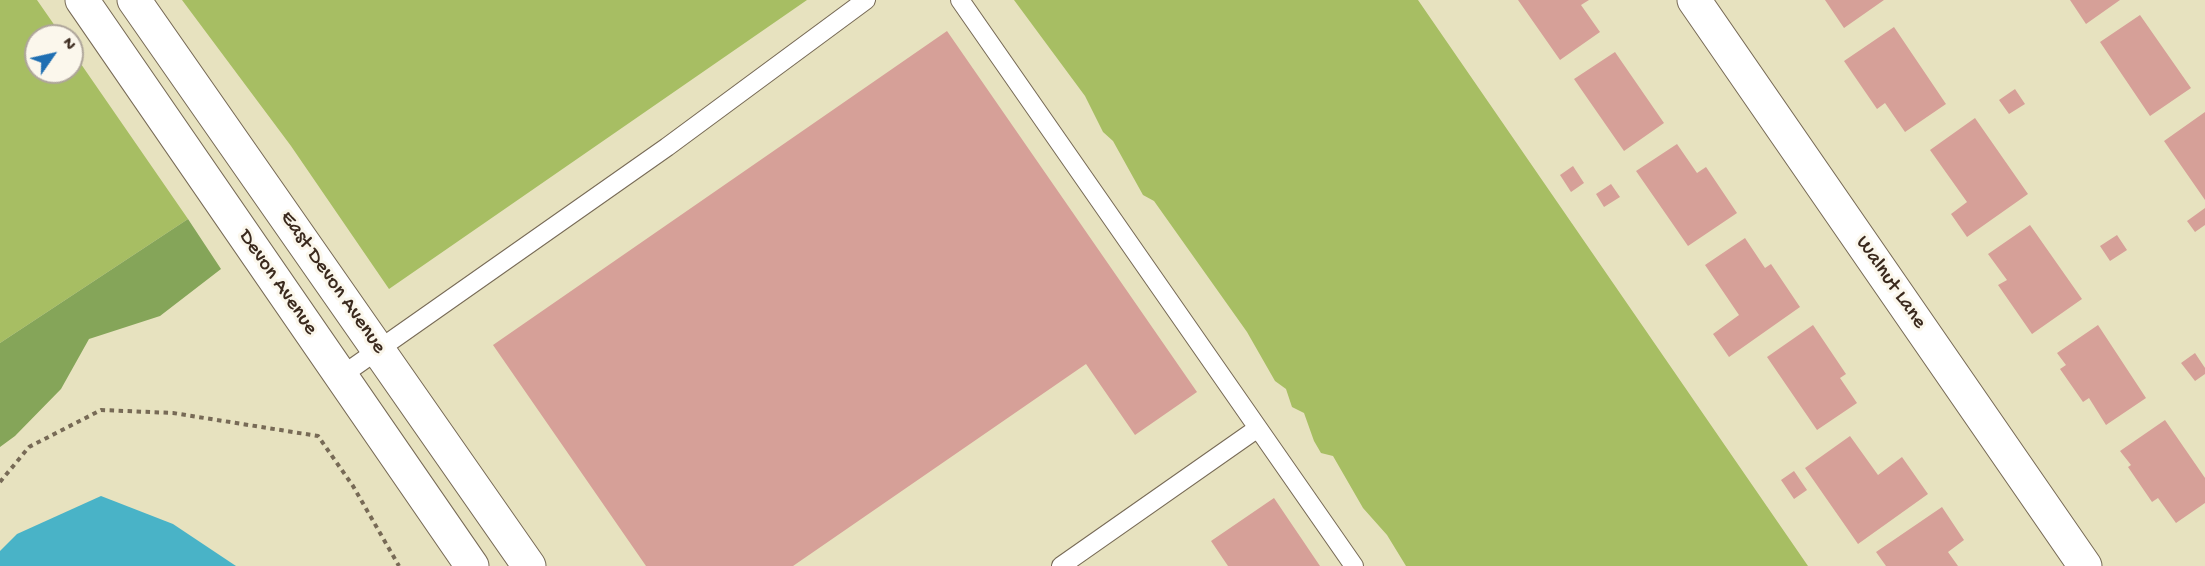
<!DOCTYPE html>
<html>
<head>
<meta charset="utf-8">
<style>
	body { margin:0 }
	#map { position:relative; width:2205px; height:566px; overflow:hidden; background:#e7e2bf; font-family:"Gochi Hand",sans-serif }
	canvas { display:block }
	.north { position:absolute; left:24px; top:24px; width:60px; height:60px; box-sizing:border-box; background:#fbf7ec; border:2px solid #aea59a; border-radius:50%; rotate:56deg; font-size:16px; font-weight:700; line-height:24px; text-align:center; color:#3b2a1e }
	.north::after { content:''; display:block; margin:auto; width:21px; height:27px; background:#1f6fb2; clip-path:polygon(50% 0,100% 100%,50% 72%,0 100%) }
</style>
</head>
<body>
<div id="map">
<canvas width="2205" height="566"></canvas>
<div class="north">N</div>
</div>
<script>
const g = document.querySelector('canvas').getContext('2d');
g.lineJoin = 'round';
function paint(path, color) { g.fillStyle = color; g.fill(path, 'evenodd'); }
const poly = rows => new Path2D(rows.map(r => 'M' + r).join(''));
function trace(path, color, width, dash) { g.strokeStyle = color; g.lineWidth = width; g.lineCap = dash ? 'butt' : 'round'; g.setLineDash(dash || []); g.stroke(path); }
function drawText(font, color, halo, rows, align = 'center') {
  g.font = font + ' "Gochi Hand",sans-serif'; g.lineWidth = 6; g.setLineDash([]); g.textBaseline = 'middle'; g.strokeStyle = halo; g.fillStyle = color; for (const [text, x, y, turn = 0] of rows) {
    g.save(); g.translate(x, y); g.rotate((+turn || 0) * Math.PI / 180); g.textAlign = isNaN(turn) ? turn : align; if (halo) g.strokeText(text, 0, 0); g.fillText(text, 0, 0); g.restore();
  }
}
const green = poly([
	[0,0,37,0,62,36,36,36,36,72,72,72,72,51,188,219,0,343],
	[182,0,807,0,389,289,291,146],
	[1014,0,1418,0,1808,566,1406,566,1387,535,1363,508,1333,456,1321,453,1314,441,1304,413,1292,407,1286,389,1275,381,1247,332,1154,201,1143,195,1113,141,1103,132,1085,96]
]);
const forest = poly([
	[188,219,221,269,160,316,89,339,61,389,15,436,0,447,0,343]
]);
const water = poly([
	[101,496,173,524,236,566,0,566,0,551,17,534]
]);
const building = poly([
	[1518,0,1589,0,1581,5,1600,32,1560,60],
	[1825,0,1884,0,1844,28],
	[2070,0,2120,0,2086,24],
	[2140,15,2191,88,2150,116,2100,42],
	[1894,27,1946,104,1905,132,1885,103,1877,109,1844,61],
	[947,31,1197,392,1135,435,1086,364,793,566,646,566,493,345],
	[1615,52,1664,123,1624,151,1574,79],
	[2015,89,2025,104,2009,114,1999,100],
	[2205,112,2205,200,2164,141],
	[1975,118,2028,194,1967,237,1951,214,1967,202,1930,150],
	[1677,144,1697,173,1706,167,1737,213,1688,246,1636,171],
	[1573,166,1584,183,1571,192,1560,175],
	[1611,184,1620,197,1604,207,1596,194],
	[2205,208,2205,225,2195,232,2187,221],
	[2030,225,2082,299,2032,334,1998,285,2007,280,1988,254],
	[2117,235,2127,250,2110,261,2100,246],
	[1745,238,1765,268,1771,264,1800,307,1729,357,1713,334,1739,315,1705,265],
	[1813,325,1846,374,1840,378,1857,403,1817,430,1767,357],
	[2098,325,2146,398,2106,425,2089,398,2083,402,2060,369,2066,365,2057,353],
	[2195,353,2205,368,2205,374,2195,381,2181,363],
	[2165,420,2205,478,2205,503,2176,523,2158,498,2152,502,2128,467,2131,465,2120,451],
	[1850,436,1878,475,1902,457,1928,494,1858,544,1805,468],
	[1794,471,1807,490,1794,499,1781,480],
	[1274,498,1320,566,1228,566,1211,541],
	[1942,507,1964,540,1948,552,1958,566,1886,566,1876,552]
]);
const path = poly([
	[0,482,29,447,101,410,173,413,318,436,353,486,399,566]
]);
const lane = poly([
	[960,0,1354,566],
	[341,376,667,147,866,0],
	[1061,566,1258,428]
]);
const street = poly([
	[1694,0,2085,566]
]);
const secondary = poly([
	[82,0,472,566],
	[134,0,529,566]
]);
const streetNames = [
	["Devon Avenue",277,283,55],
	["East Devon Avenue",332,283,55],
	["Walnut Lane",1890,283,55]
];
paint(green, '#a7be63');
paint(forest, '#85a559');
paint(water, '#49b3c7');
paint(building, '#d6a098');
trace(lane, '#776a56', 20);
trace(street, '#776a56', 35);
trace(secondary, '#776a56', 35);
trace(path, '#776a56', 4, [4.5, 4.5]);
trace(lane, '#fff', 18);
trace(street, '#fff', 33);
trace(secondary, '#fff', 33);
drawText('21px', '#3b2a1e', '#fbf7ec', streetNames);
</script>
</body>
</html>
